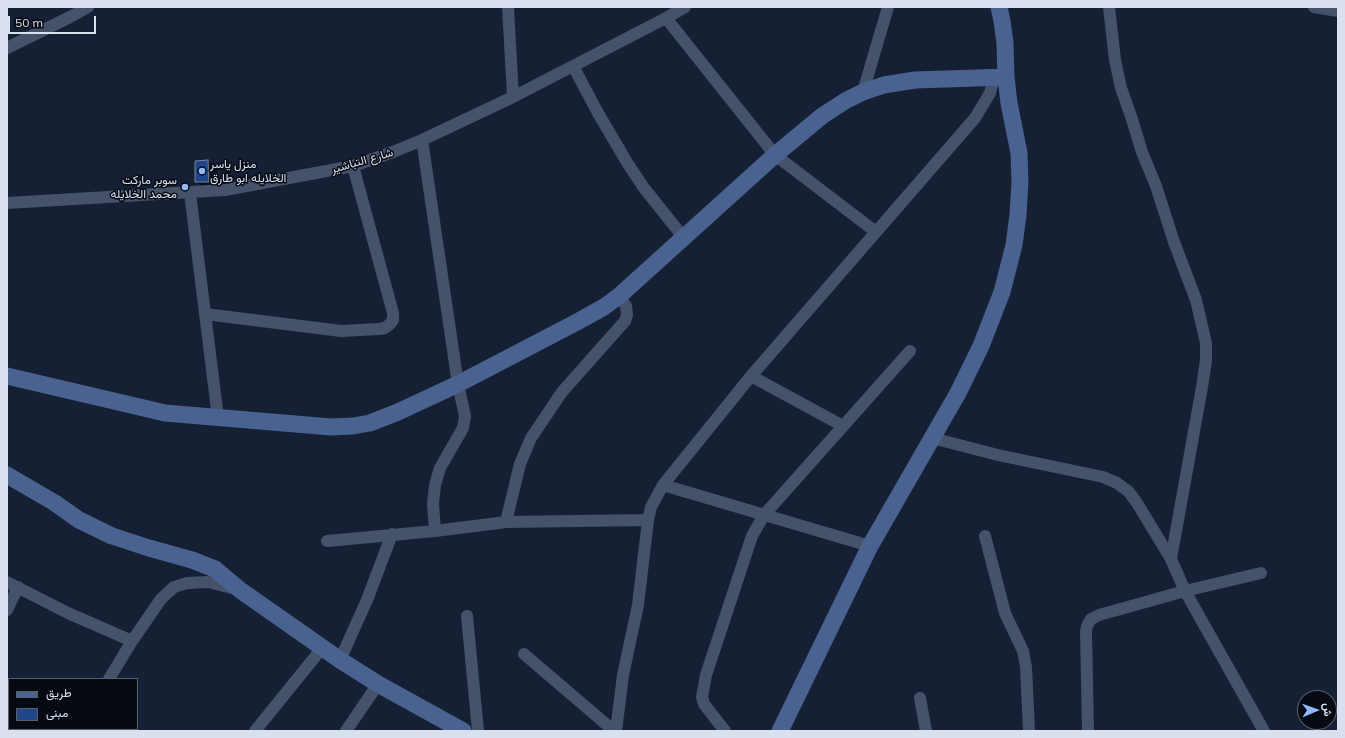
<!DOCTYPE html>
<html>
<head>
<meta charset="utf-8">
<style>
	body { margin:0 }
	#map { position:relative; width:1345px; height:738px; overflow:hidden; background:#152034; font-family:Mulish,Vazirmatn,sans-serif }
	canvas { display:block }
	.frame { position:absolute; inset:0; border:8px solid #d9e1ef; pointer-events:none }
	.legend { position:absolute; left:8px; top:678px; width:130px; height:52px; box-sizing:border-box; background:#060a12; border:1px solid #5a606a; margin:0; padding:5px 7px; list-style:none; font-size:12px; color:#d9e1ef }
	.legend li { display:flex; align-items:center; gap:8px; height:20px }
	.legend b { width:20px; border:1px solid #5a606a }
	.north { position:absolute; left:1297px; top:690px; width:40px; height:40px; box-sizing:border-box; background:#060a12; border:1px solid #5a606a; border-radius:50%; rotate:88deg; font-size:11px; font-weight:700; line-height:16px; text-align:center; color:#d9e1ef }
	.north::after { content:''; display:block; margin:auto; width:14px; height:18px; background:#91b8fd; clip-path:polygon(50% 0,100% 100%,50% 72%,0 100%) }
	.scale { position:absolute; left:8px; top:16px; width:88px; height:18px; box-sizing:border-box; border:2px solid #d9e1ef; border-top:0; padding-left:5px; font-size:12px; line-height:14px; white-space:nowrap; color:#d9e1ef; -webkit-text-stroke:3px #060a12; paint-order:stroke }
</style>
</head>
<body>
<div id="map">
<canvas width="1345" height="738"></canvas>
<div class="frame"></div>
<ul class="legend">
<li><b style="height:5px;background:#49628f"></b>طريق</li>
<li><b style="height:11px;background:#20458b"></b>مبنى</li>
</ul>
<div class="north">ش</div>
<div class="scale">50 m</div>
</div>
<script>
const g = document.querySelector('canvas').getContext('2d');
g.lineJoin = 'round';
function paint(path, color) { g.fillStyle = color; g.fill(path, 'evenodd'); }
const poly = rows => new Path2D(rows.map(r => 'M' + r).join(''));
function trace(path, color, width, dash) { g.strokeStyle = color; g.lineWidth = width; g.lineCap = dash ? 'butt' : 'round'; g.setLineDash(dash || []); g.stroke(path); }
function drawText(font, color, halo, rows, align = 'center') {
  g.font = font + ' Mulish,Vazirmatn,sans-serif'; g.lineWidth = 3; g.setLineDash([]); g.textBaseline = 'middle'; g.strokeStyle = halo; g.fillStyle = color; for (const [text, x, y, turn = 0] of rows) {
    g.save(); g.translate(x, y); g.rotate((+turn || 0) * Math.PI / 180); g.textAlign = isNaN(turn) ? turn : align; if (halo) g.strokeText(text, 0, 0); g.fillText(text, 0, 0); g.restore();
  }
}
const shadow = poly([
	[208,161,217,167,217,187,205,187,196,182,196,162]
]);
const building = poly([
	[208,160,209,182,195,182,195,161,208,160]
]);
const street = poly([
	[508,7,513,97],
	[1109,7,1115,60,1121,88,1131,116,1142,152,1156,186,1174,242,1196,300,1206,343,1206,360,1202,387,1171,559],
	[1314,7,1338,11],
	[666,18,775,155,876,232],
	[7,48,70,17,88,7],
	[573,66,598,113,628,164,644,188,684,238],
	[863,92,888,7],
	[422,140,458,384,465,416,463,428,440,468,435,485,433,504,435,531],
	[190,193,218,418],
	[7,203,225,190,353,166,393,152,422,140,513,97,666,18,685,7],
	[205,314,341,331,379,329,385,328,390,324,393,320,393,313,353,166],
	[751,376,843,426],
	[932,438,998,455,1103,477,1117,483,1129,492,1137,503,1171,559,1185,591,1264,731],
	[663,485,870,546],
	[506,522,520,464,531,438,562,392,625,321,627,315,626,306,619,296],
	[985,536,1005,613,1023,651,1026,667,1029,731],
	[327,541,435,531,506,522,648,520],
	[7,582,68,613,132,641],
	[7,610,18,587],
	[467,616,478,731],
	[524,654,614,731],
	[340,660,367,600,392,534],
	[109,679,132,641,161,599,174,587,187,583,208,582,236,589],
	[920,698,926,731],
	[77,731,78,729],
	[255,731,323,647],
	[346,731,378,684],
	[616,731,623,675,638,605,648,520,651,507,663,485,751,376,975,118,990,93,994,77],
	[725,731,704,704,702,697,706,675,752,536,764,515,910,351],
	[1088,731,1086,632,1087,626,1091,619,1099,615,1185,591,1261,573]
]);
const secondary = poly([
	[7,376,165,413,331,427,353,426,370,423,398,412,458,384,577,322,604,307,619,296,775,155,822,116,845,101,863,92,884,85,915,80,1006,77],
	[7,475,55,503,79,520,112,536,149,548,192,560,215,569,240,590,340,660,378,684,463,731],
	[780,731,870,546,958,393,981,346,1002,292,1014,245,1018,215,1020,182,1019,153,1009,103,1006,77,1005,43,1002,21,999,7]
]);
const markers = [
	[202,171,4,"#91b8fd"],
	[185,187,4,"#91b8fd"]
];
const streetNames = [
	["شارع التباشير",362,161,-16]
];
const poiNames = [
	["منزل ياسر",210,164],
	["الخلايله ابو طارق",210,178],
	["سوبر ماركت",177,180,"right"],
	["محمد الخلايله",177,194,"right"]
];
paint(shadow, '#0007');
paint(building, '#20458b');
trace(building, '#75849d', 1);
trace(street, '#455269', 12);
trace(secondary, '#49628f', 17);
for (const [x, y, r, color] of markers) { const dot = new Path2D(); dot.arc(x, y, r, 0, 2 * Math.PI); g.fillStyle = color; g.fill(dot); trace(dot, '#060a12', 1.5); }
drawText('12px', '#d9e1ef', '#060a12', streetNames);
drawText('12px', '#d9e1ef', '#060a12', poiNames, 'left');
</script>
</body>
</html>
